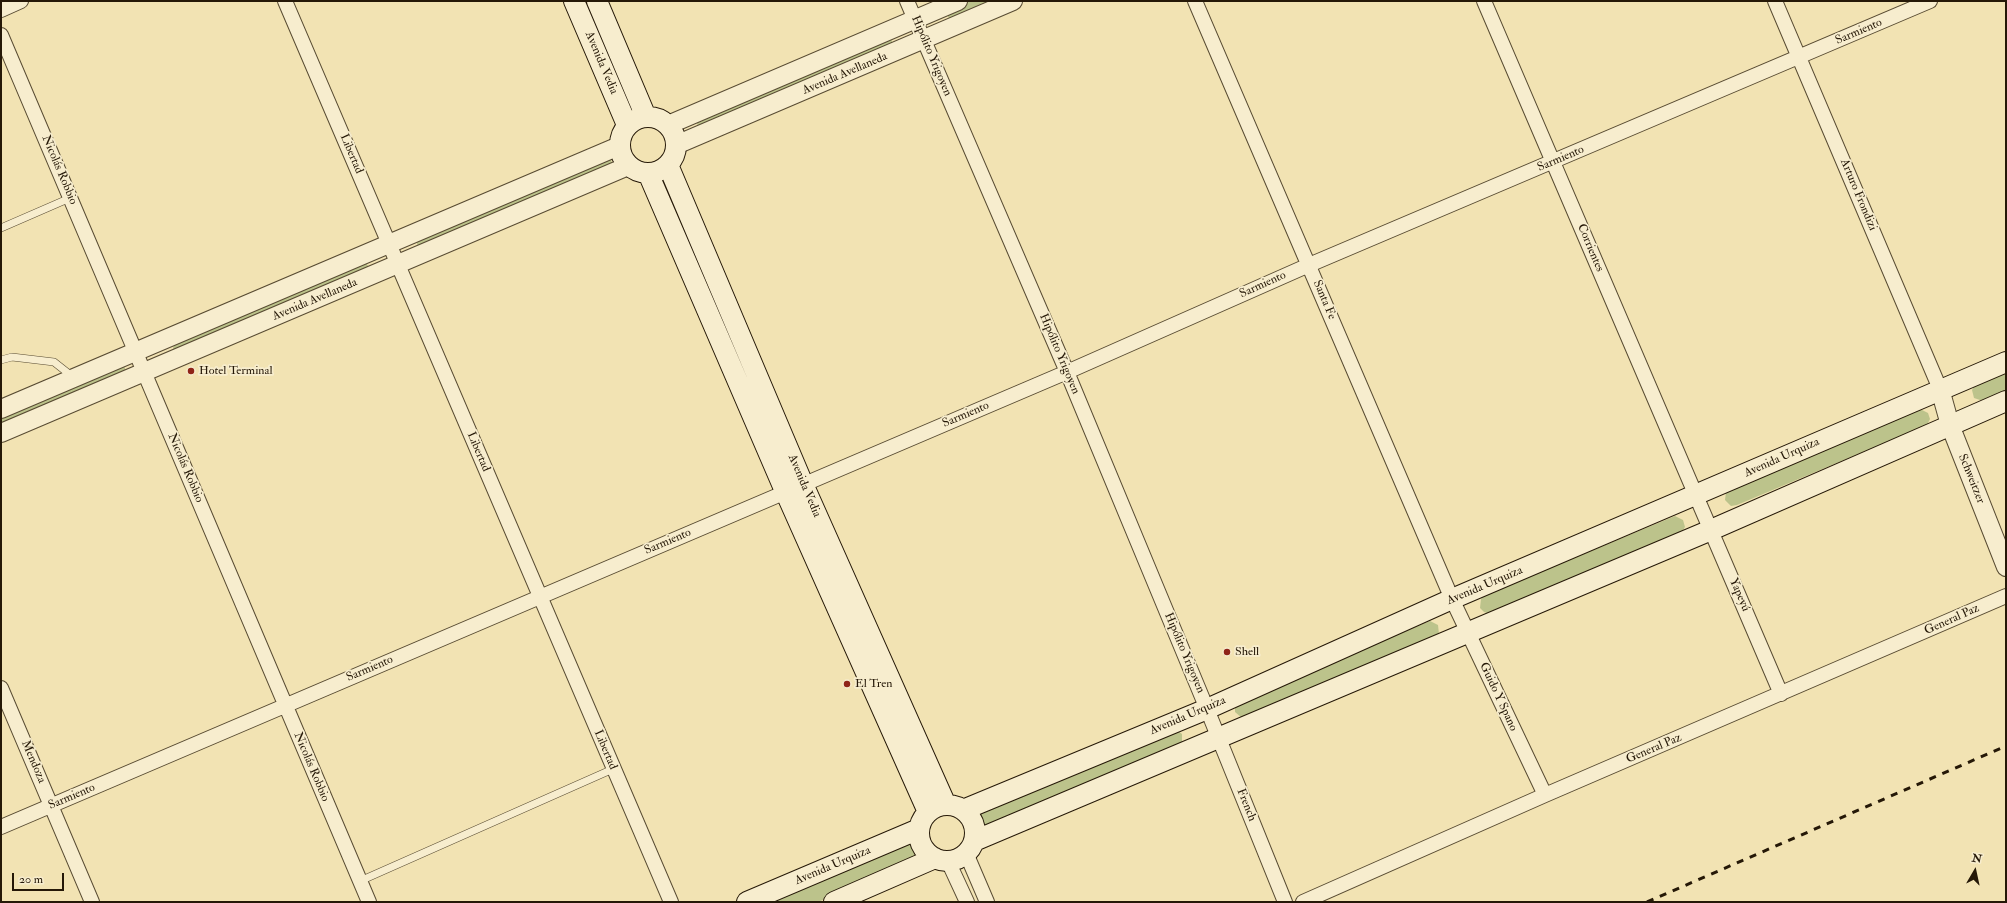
<!DOCTYPE html>
<html>
<head>
<meta charset="utf-8">
<style>
	body { margin:0 }
	#map { position:relative; width:2007px; height:903px; overflow:hidden; background:#f2e3b3; font-family:"IM FELL Double Pica",serif }
	canvas { display:block }
	.frame { position:absolute; inset:0; border:2px solid #251807; pointer-events:none }
	.north { position:absolute; left:1955px; top:851px; width:40px; height:40px; -webkit-text-stroke:3px #f7edce; paint-order:stroke; rotate:9deg; font-size:11px; font-weight:700; line-height:16px; text-align:center; color:#251807 }
	.north::after { content:''; display:block; margin:auto; width:14px; height:18px; background:#251807; clip-path:polygon(50% 0,100% 100%,50% 72%,0 100%) }
	.scale { position:absolute; left:12px; top:873px; width:52px; height:18px; box-sizing:border-box; border:2px solid #251807; border-top:0; padding-left:5px; font-size:12px; line-height:14px; white-space:nowrap; color:#251807; -webkit-text-stroke:3px #f7edce; paint-order:stroke }
</style>
</head>
<body>
<div id="map">
<canvas width="2007" height="903"></canvas>
<div class="frame"></div>
<div class="north">N</div>
<div class="scale">20 m</div>
</div>
<script>
const g = document.querySelector('canvas').getContext('2d');
g.lineJoin = 'round';
function paint(path, color) { g.fillStyle = color; g.fill(path, 'evenodd'); }
const poly = rows => new Path2D(rows.map(r => 'M' + r).join(''));
function trace(path, color, width, dash) { g.strokeStyle = color; g.lineWidth = width; g.lineCap = dash ? 'butt' : 'round'; g.setLineDash(dash || []); g.stroke(path); }
function drawText(font, color, halo, rows, align = 'center') {
  g.font = font + ' "IM FELL Double Pica",serif'; g.lineWidth = 3.5; g.setLineDash([]); g.textBaseline = 'middle'; g.strokeStyle = halo; g.fillStyle = color; for (const [text, x, y, turn = 0] of rows) {
    g.save(); g.translate(x, y); g.rotate((+turn || 0) * Math.PI / 180); g.textAlign = isNaN(turn) ? turn : align; if (halo) g.strokeText(text, 0, 0); g.fillText(text, 0, 0); g.restore();
  }
}
const green = poly([
	[970,1,995,1,951,19,948,17,948,10],
	[891,39,893,44,699,127,698,126,696,121],
	[611,159,612,164,419,247,417,244,417,240],
	[366,263,369,267,174,350,173,349,174,344],
	[124,366,126,371,1,426,1,415],
	[2006,372,2006,392,1983,401,1974,398,1972,390,1975,385],
	[1920,409,1928,413,1930,419,1927,425,1737,505,1731,506,1725,500,1726,492],
	[1675,516,1683,520,1685,527,1682,532,1490,614,1484,612,1480,608,1481,599,1485,595],
	[1430,621,1438,625,1439,634,1242,718,1235,712,1235,706,1240,700],
	[1177,730,1182,734,1182,743,985,827,978,821,979,813],
	[915,842,923,846,925,852,922,858,818,902,771,902]
]);
const service = poly([
	[1,228,70,198],
	[1,360,12,357,54,362,73,377],
	[360,881,613,769]
]);
const minor = poly([
	[285,1,671,902],
	[907,1,1067,372,1207,709,1285,902],
	[1195,1,1452,599,1545,795],
	[1484,1,1781,694],
	[1775,1,1940,389],
	[1,10,21,1],
	[1,35,369,902],
	[1,688,92,902],
	[1,827,1067,372,1309,265,1930,1],
	[966,853,987,902],
	[948,861,967,902],
	[1303,902,1545,795,2006,596]
]);
const tertiary = poly([
	[668,125,958,1],
	[676,145,1013,1],
	[1940,389,1950,425,2006,567],
	[1,409,619,146],
	[1,433,628,166]
]);
const secondary = poly([
	[574,1,627,125],
	[597,1,646,117],
	'620 145a28 28 0 1 1 56 0a28 28 0 1 1-56 0Z',
	[668,165,803,484,946,805],
	[648,173,785,491,928,812],
	'919 833a28 28 0 1 1 56 0a28 28 0 1 1-56 0Z',
	[963,810,1207,709,1452,599,2006,362],
	[974,841,1711,530,2006,401],
	[747,902,919,829],
	[834,902,935,858]
]);
const rail = poly([
	[1647,902,2006,746]
]);
const markers = [
	[191,371,4,"#8f2418"],
	[1227,652,4,"#8f2418"],
	[847,684,4,"#8f2418"]
];
const streetNames = [
	["Sarmiento",1859,32,-23],
	["Hipólito Yrigoyen",931,56,67],
	["Avenida Vedia",601,63,67],
	["Avenida Avellaneda",845,74,-23],
	["Libertad",351,154,67],
	["Sarmiento",1561,159,-23],
	["Nicolás Robbio",59,170,67],
	["Arturo Frondizi",1858,195,67],
	["Corrientes",1590,248,67],
	["Sarmiento",1263,285,-24],
	["Avenida Avellaneda",315,300,-23],
	["Santa Fe",1324,300,67],
	["Hipólito Yrigoyen",1059,354,67],
	["Sarmiento",966,415,-23],
	["Libertad",478,452,67],
	["Avenida Urquiza",1782,458,-24],
	["Nicolás Robbio",185,468,67],
	["Schweitzer",1971,479,68],
	["Avenida Vedia",804,486,67],
	["Sarmiento",668,542,-23],
	["Avenida Urquiza",1485,586,-23],
	["Yapeyú",1739,595,67],
	["General Paz",1952,620,-24],
	["Hipólito Yrigoyen",1184,653,67],
	["Sarmiento",370,669,-23],
	["Guido Y Spano",1498,697,65],
	["Avenida Urquiza",1188,716,-23],
	["General Paz",1654,749,-23],
	["Libertad",605,750,67],
	["Mendoza",33,762,67],
	["Nicolás Robbio",311,767,67],
	["Sarmiento",72,797,-23],
	["French",1246,805,68],
	["Avenida Urquiza",833,866,-23]
];
const poiNames = [
	["Hotel Terminal",199,371],
	["Shell",1235,652],
	["El Tren",855,684]
];
paint(green, '#bcc38b');
trace(service, '#584b32', 8);
trace(minor, '#584b32', 16);
trace(tertiary, '#584b32', 20);
trace(secondary, '#251807', 22);
trace(service, '#f7edce', 7);
trace(minor, '#f7edce', 14);
trace(tertiary, '#f7edce', 18);
trace(secondary, '#f7edce', 20);
trace(rail, '#251807', 3, [7, 7]);
for (const [x, y, r, color] of markers) { const dot = new Path2D(); dot.arc(x, y, r, 0, 2 * Math.PI); g.fillStyle = color; g.fill(dot); trace(dot, '#f7edce', 1.5); }
drawText('12px', '#251807', '#f7edce', streetNames);
drawText('12px', '#251807', '#f7edce', poiNames, 'left');
</script>
</body>
</html>
